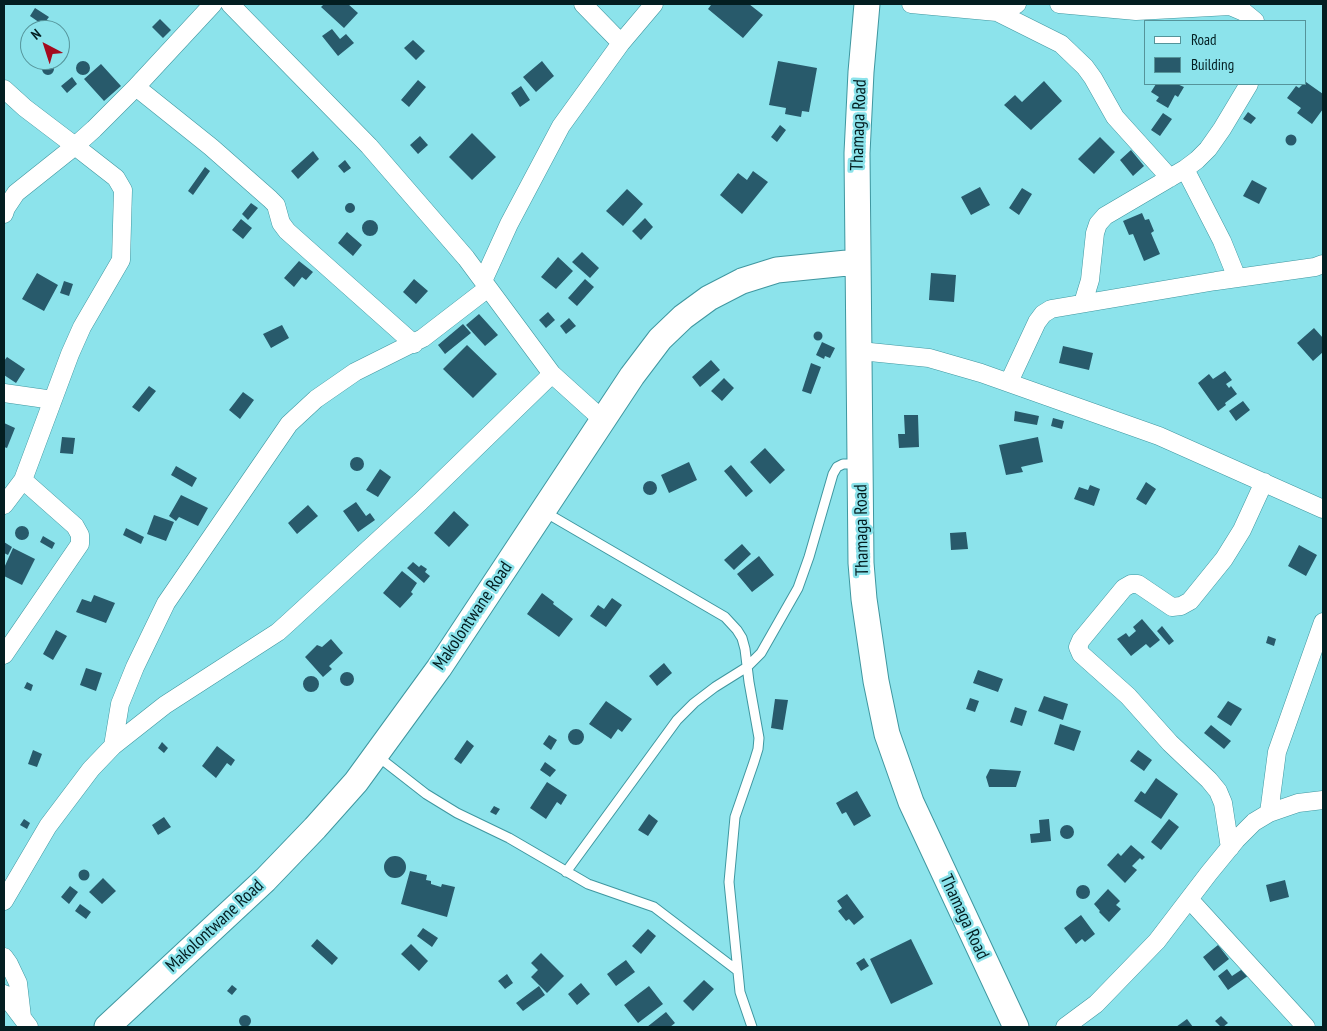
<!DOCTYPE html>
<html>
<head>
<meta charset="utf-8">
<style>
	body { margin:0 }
	#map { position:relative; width:1327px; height:1031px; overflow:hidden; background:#8ce3eb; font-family:"PT Sans Narrow",sans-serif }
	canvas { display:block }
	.frame { position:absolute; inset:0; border:5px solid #031e21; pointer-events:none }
	.legend { position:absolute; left:1144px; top:20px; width:162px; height:65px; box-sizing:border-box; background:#8ce3eb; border:1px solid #55949a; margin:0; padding:6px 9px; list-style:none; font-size:15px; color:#031e21 }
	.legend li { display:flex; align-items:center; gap:10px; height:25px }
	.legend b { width:25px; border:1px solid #55949a }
	.north { position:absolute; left:20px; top:20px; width:50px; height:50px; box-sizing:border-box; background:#8ce3eb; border:1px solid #55949a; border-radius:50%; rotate:320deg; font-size:14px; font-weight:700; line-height:20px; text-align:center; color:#031e21 }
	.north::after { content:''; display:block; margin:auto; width:18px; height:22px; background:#a40a1e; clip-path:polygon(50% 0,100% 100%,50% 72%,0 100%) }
</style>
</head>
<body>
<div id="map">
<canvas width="1327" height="1031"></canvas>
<div class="frame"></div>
<ul class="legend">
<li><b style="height:6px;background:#fff"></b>Road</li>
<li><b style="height:14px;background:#285a6b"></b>Building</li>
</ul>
<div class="north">N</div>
</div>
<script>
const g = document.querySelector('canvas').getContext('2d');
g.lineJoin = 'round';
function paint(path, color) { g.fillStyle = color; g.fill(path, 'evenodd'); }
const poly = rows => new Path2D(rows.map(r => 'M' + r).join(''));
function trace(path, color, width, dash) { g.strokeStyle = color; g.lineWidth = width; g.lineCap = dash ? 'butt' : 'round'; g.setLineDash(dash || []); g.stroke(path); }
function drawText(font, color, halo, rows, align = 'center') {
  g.font = font + ' "PT Sans Narrow",sans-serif'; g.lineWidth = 5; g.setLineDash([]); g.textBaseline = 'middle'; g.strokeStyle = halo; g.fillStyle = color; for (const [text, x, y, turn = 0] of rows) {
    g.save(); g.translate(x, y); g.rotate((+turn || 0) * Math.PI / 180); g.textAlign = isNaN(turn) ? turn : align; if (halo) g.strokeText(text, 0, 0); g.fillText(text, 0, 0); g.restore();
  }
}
const building = poly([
	[324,4,348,4,358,13,344,28,321,7],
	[709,4,749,4,763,15,743,38,708,9,711,5],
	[35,8,49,17,43,25,30,16],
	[160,19,171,30,163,38,152,27],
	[332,29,340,39,346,34,354,43,338,56,322,36],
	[413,40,425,51,416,60,404,48],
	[542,61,554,76,536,92,523,77],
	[778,61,817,68,809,112,802,111,801,117,785,114,786,108,769,105],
	'76 68a7 7 0 1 1 14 0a7 7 0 1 1-14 0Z',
	'42 69a6 6 0 1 1 12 0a6 6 0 1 1-12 0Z',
	[101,64,121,86,104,101,84,79],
	[72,77,77,84,67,93,61,86],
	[418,80,426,87,409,107,401,100],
	[1044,81,1062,101,1031,130,1004,105,1015,95,1022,102],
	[1306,82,1323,94,1323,109,1312,124,1297,113,1301,108,1287,98,1296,86,1299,88,1303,84,1306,84],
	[1156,84,1177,84,1184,87,1178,97,1175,95,1168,108,1156,101,1159,97,1151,92],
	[521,86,530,100,520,107,511,93],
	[1248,112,1256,118,1251,124,1243,119],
	[1163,113,1172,119,1160,136,1151,130],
	[780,125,786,130,777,142,771,137],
	[472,133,496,157,472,180,449,157],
	'1285.5 140a5.5 5.5 0 1 1 11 0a5.5 5.5 0 1 1-11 0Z',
	[420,136,428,145,418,154,410,145],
	[1100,137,1115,152,1094,174,1078,159],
	[1131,150,1144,166,1133,176,1120,160],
	[313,151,319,159,298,179,291,171],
	[345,160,351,168,344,173,338,166],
	[205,167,210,171,193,195,188,191],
	[753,171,768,182,742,214,720,195,738,173,747,180],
	[1252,180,1267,188,1259,204,1243,196],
	[980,187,990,205,971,215,961,197],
	[1022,188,1032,194,1019,215,1009,208],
	[627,189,643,204,623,226,606,211],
	'345 208a5 5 0 1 1 10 0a5 5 0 1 1-10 0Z',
	[251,203,258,208,248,220,242,214],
	[1142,213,1145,220,1149,219,1154,231,1151,233,1160,254,1144,261,1133,234,1129,235,1123,221],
	[645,218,653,227,641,240,632,231],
	[241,219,252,228,243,239,232,230],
	'362 228a8 8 0 1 1 16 0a8 8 0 1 1-16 0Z',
	[347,232,362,245,353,256,338,243],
	[582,252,599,268,590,278,572,262],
	[558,257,573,271,556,289,541,277],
	[299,261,313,272,306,280,302,277,294,287,284,278],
	[37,273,58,285,44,311,22,299],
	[931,273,956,275,954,302,929,300],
	[414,279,428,291,416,304,403,292],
	[585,279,594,287,577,306,568,298],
	[64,281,73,284,69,296,60,293],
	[548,312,555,320,546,328,539,320],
	[479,314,498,335,485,346,466,325],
	[569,318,576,326,566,334,560,326],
	[463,324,471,333,445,354,438,345],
	[282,325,289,338,271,348,263,334],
	[1314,328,1323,338,1323,352,1313,361,1297,343],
	'813.5 336a4.5 4.5 0 1 1 9 0a4.5 4.5 0 1 1-9 0Z',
	[822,342,835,348,830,358,825,356,824,359,816,355],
	[467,345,497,374,473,398,443,369],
	[1063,346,1093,353,1089,370,1059,363],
	[7,357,25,369,16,383,4,375,4,361],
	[711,360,720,370,700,387,692,377],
	[811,363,821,367,811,394,802,391],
	[1225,371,1232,380,1226,384,1229,388,1231,386,1237,394,1225,403,1226,405,1218,411,1198,383,1209,374,1213,379],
	[724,378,734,388,722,401,711,391],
	[149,386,156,391,139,412,132,407],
	[243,392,254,400,240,419,229,410],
	[1243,401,1250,410,1236,421,1229,411],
	[1015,411,1039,416,1037,425,1014,421],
	[904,415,918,415,919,447,899,448,898,434,905,434],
	[1053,418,1064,421,1062,429,1051,426],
	[4,423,15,428,7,448,4,447],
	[62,437,75,438,73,454,60,453],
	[1038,437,1043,462,1021,467,1023,472,1006,475,999,445],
	[765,448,785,470,770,484,750,462],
	'350 464a7 7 0 1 1 14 0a7 7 0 1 1-14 0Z',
	[689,462,697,480,669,493,661,475],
	[731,465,753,491,746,497,724,471],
	[176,466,197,478,192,487,171,475],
	[380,469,391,477,378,497,366,490],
	'643 488a7 7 0 1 1 14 0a7 7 0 1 1-14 0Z',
	[1146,482,1156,489,1146,505,1136,499],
	[1090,485,1100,489,1094,506,1074,499,1079,487,1088,490],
	[181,495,208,508,198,526,179,517,176,521,169,516],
	[356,502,366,516,370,513,375,520,358,532,343,511],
	[308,505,318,516,297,534,288,523],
	[454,511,469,525,449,547,434,533],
	[154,515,174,522,166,541,147,534],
	'15 533a7 7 0 1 1 14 0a7 7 0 1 1-14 0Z',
	[126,528,144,537,141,544,123,535],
	[966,532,968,549,951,550,950,533],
	[43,536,55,543,52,549,40,542],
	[4,542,12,547,8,555,4,553],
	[742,544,751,554,734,570,724,560],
	[1299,545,1317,555,1306,576,1288,566],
	[13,548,35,559,22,585,4,576,4,568],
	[759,556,774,575,752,592,737,574],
	[413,562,419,567,421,565,427,569,425,572,430,576,424,583,407,568],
	[402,571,417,583,411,592,413,594,400,608,383,593],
	[542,593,554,602,553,604,573,619,559,637,527,614],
	[94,595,115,603,106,623,76,612,82,599,91,602],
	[612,598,622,605,606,627,590,616,598,605,604,609],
	[1142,619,1160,640,1150,648,1146,644,1131,656,1117,639,1126,633,1129,637,1136,631,1133,627],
	[1162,626,1174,641,1169,645,1157,631],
	[56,630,67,636,53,660,43,654],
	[1268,636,1276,639,1274,646,1266,643],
	[331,639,343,653,329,666,332,669,323,677,305,657,317,645,322,647],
	[664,663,672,673,657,686,649,676],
	[86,668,102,673,96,691,80,685],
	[978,670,1003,679,998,692,973,683],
	'340 679a7 7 0 1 1 14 0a7 7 0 1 1-14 0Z',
	'303 684a8 8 0 1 1 16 0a8 8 0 1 1-16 0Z',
	[27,682,33,685,31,691,24,688],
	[1044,696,1068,704,1063,720,1038,711],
	[970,698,979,701,975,712,966,709],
	[775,699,788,700,783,730,771,728],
	[606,701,632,719,622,732,618,729,611,739,589,724],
	[1228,701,1242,709,1231,726,1217,717],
	[1015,707,1027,711,1022,726,1010,722],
	[1060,724,1081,731,1074,751,1054,744],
	[1211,725,1231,741,1224,749,1204,733],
	'568 737a8 8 0 1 1 16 0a8 8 0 1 1-16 0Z',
	[549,735,557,740,551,750,543,744],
	[467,740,474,746,461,764,454,759],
	[162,742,168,748,164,753,158,748],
	[217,746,235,760,231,766,227,763,216,778,202,766],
	[33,750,42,754,37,767,28,764],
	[1138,750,1152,760,1144,771,1130,761],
	[545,762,556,770,550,777,540,770],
	[990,769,1021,771,1016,787,989,787,986,777],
	[1156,778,1178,794,1161,819,1134,801,1141,791,1145,794],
	[547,782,567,795,561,805,557,802,546,819,530,808],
	[857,791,871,816,854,826,846,812,842,814,836,803],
	[494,806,500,809,496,815,490,812],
	[649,814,658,821,648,836,638,830],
	[164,817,171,827,158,835,152,825],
	[24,819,30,823,27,829,20,825],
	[1049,819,1051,841,1031,843,1030,834,1040,833,1039,820],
	[1169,819,1179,827,1161,850,1151,842],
	'1060 832a7 7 0 1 1 14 0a7 7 0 1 1-14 0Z',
	[1131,845,1145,857,1142,860,1140,858,1132,866,1137,870,1125,883,1107,865,1118,853,1121,856],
	'384 867a11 11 0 1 1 22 0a11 11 0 1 1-22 0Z',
	'78.5 875a5.5 5.5 0 1 1 11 0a5.5 5.5 0 1 1-11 0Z',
	[410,871,427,875,426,880,431,881,431,884,441,887,442,884,455,887,447,917,401,904],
	[103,878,116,891,102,904,89,892],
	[1285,880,1289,897,1270,902,1266,885],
	'1076 892a7 7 0 1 1 14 0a7 7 0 1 1-14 0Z',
	[70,886,78,892,69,904,61,897],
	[1108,889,1120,901,1116,905,1121,909,1109,922,1099,912,1100,911,1094,904],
	[847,894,864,917,854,925,849,919,846,921,838,911,842,908,837,901],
	[80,904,91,912,86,919,75,911],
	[1081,915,1095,934,1085,942,1082,939,1076,944,1064,928],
	[423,928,438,938,432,947,417,936],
	[648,929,656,936,641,954,632,946],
	[317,939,338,958,332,965,311,946],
	[911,939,933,984,891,1004,870,959],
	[411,944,428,961,419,971,401,954],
	[1218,945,1229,959,1214,971,1203,957],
	[541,953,564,976,547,993,531,977,538,970,531,963],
	[864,958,869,966,861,971,856,963],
	[626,960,635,972,616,986,607,974],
	[1247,966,1252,973,1228,990,1218,976,1227,969,1232,976],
	[507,974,513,983,505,989,498,981],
	[704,980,714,989,693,1011,683,1001],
	[581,983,590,994,577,1005,568,994],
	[232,985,237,989,232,995,227,991],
	[539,986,545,995,523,1011,516,1003],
	[649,986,663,1004,638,1023,624,1005],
	[666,1012,675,1023,670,1027,647,1027],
	'239 1021a6 6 0 1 1 12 0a6 6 0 1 1-12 0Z',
	[1221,1016,1228,1023,1223,1027,1221,1027,1215,1021],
	[1187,1019,1193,1027,1176,1027]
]);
const service = poly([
	[543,511,725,617,737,630,742,638,745,649,749,682,759,738,758,749,754,762,735,817,729,882,740,992,752,1027],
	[376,755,426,794,457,813,509,838,588,884,654,907,738,971],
	[566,872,677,720,694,703,715,687,747,667,761,653,798,588,809,557,833,474,837,467,843,464,858,464]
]);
const minor = poly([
	[230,4,369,146,466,258,552,374,603,420],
	[583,4,621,43],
	[911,4,997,12,1006,11,1017,4],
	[1059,4,1136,11,1230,6,1244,12,1255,21],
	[997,12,1061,44,1085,67,1093,78,1115,117,1170,178],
	[136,87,211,147,270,199,276,205,281,223,287,231,414,344],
	[4,89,25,108,75,146,16,193,6,208,4,214],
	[1185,169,1222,241,1237,278],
	[483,281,509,224,561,126,621,43,654,4],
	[1083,303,1090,280,1095,233,1098,224,1105,216,1185,169,1197,160,1208,149,1222,129,1249,84],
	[860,351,929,358,981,373,1159,436,1323,509],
	[1009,382,1037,322,1043,314,1051,309,1216,281,1315,267,1323,264],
	[4,393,53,400],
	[4,505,23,480,70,354,82,327,121,260,123,190,116,178,75,146,94,129,136,87,213,4],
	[4,655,80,544,80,535,75,526,23,480],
	[113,746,120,704,135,667,166,603,289,424,316,399,355,372,423,338,488,288],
	[1269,813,1277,752,1323,622],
	[1230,848,1223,803,1218,791,1209,780,1170,743,1128,696,1081,654,1078,647,1081,640,1124,588,1131,584,1138,584,1172,607,1181,606,1190,601,1224,559,1242,530,1264,482],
	[1189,899,1306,1027],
	[4,901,48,826,91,769,113,746,165,705,278,632,288,623,420,502,552,374],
	[4,957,9,964,18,983,22,1017],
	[4,994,29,1027],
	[1065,1027,1096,1004,1157,941,1209,873,1236,840,1254,822,1269,813,1298,803,1323,800]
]);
const secondary = poly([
	[867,4,861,72,857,153,861,563,864,599,876,681,887,734,911,802,1016,1027],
	[107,1027,265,880,315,828,356,782,439,668,632,376,660,339,683,317,709,298,742,281,777,270,857,262]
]);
const streetNames = [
	["Thamaga Road",859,125,-88],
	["Thamaga Road",862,530,-91],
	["Makolontwane Road",473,616,-56],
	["Thamaga Road",964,917,65],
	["Makolontwane Road",215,926,-43]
];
paint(building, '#285a6b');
trace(service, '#3f97a0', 11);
trace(minor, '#3f97a0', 19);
trace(secondary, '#3f97a0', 27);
trace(service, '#fff', 9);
trace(minor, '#fff', 18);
trace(secondary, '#fff', 25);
drawText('18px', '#031e21', '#8ce3eb', streetNames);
</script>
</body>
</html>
